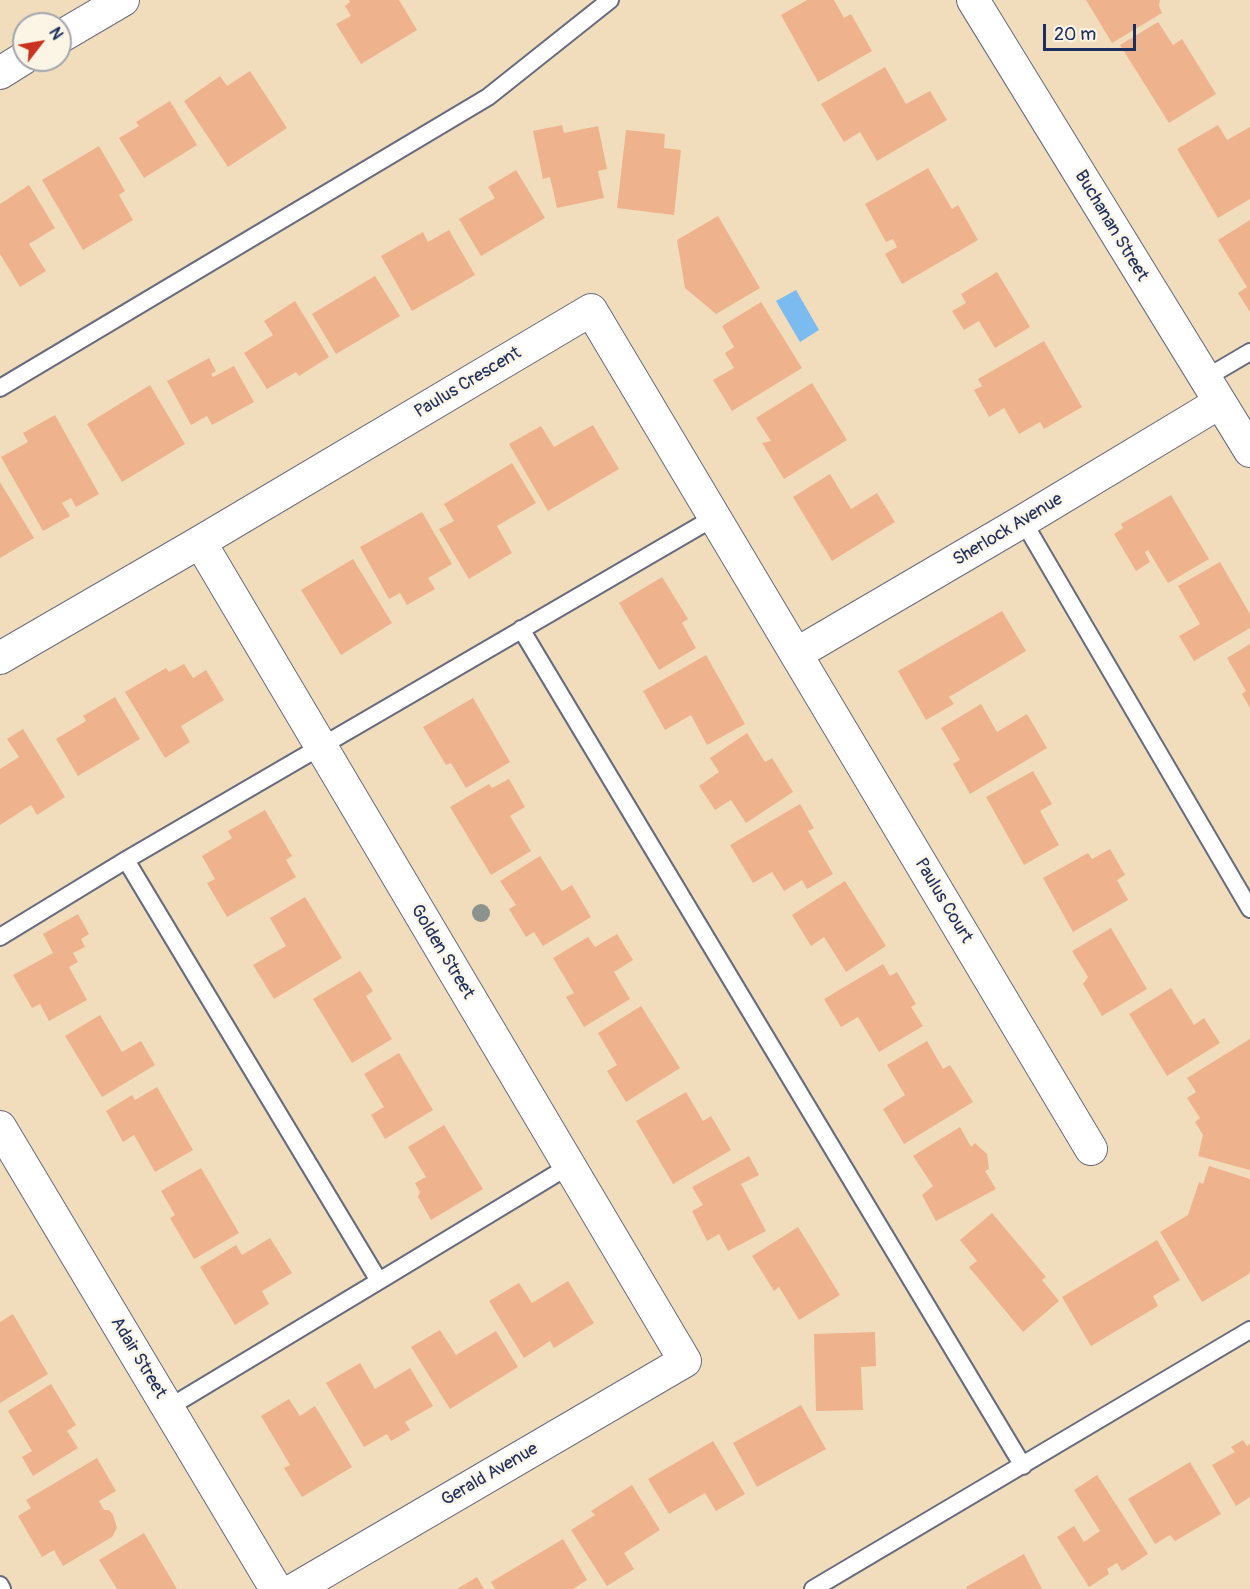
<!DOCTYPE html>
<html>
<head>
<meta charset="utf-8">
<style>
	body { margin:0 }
	#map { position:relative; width:1250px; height:1589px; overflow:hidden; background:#f1ddbc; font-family:Pangolin,sans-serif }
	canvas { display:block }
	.north { position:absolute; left:12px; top:12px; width:60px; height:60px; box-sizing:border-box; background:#fcf5e5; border:2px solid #a2a6af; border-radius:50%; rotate:59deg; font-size:16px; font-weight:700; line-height:24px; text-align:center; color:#1b2f5e }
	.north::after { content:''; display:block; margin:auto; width:21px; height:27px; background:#c8321e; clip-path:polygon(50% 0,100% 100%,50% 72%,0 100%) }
	.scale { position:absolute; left:1043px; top:24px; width:93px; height:27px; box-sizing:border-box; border:3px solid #1b2f5e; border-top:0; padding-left:8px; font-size:18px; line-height:21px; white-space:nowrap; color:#1b2f5e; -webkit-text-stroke:4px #fcf5e5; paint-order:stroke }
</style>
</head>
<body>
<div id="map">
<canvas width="1250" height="1589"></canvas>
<div class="north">N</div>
<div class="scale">20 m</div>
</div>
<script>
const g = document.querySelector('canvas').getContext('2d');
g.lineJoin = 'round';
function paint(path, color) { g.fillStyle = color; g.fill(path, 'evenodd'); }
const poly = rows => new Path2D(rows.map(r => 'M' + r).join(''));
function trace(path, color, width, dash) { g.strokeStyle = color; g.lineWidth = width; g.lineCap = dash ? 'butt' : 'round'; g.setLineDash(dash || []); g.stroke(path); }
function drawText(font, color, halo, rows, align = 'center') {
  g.font = font + ' Pangolin,sans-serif'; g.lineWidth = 4.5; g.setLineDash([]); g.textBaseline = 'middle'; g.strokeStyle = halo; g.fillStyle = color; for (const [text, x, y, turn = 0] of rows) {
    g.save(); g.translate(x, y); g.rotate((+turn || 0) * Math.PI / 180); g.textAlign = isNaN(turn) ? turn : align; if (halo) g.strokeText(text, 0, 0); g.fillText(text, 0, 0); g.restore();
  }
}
const water = poly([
	[796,290,819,330,800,342,776,301]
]);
const building = poly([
	[349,0,399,0,417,30,361,64,336,24,351,16,345,6,350,2],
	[807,0,834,0,844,18,851,14,872,51,818,82,781,15],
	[1086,0,1160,0,1159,6,1162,13,1112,43],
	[1158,22,1173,45,1182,39,1216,94,1169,123,1120,45],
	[885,67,906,104,930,91,947,120,877,161,860,132,844,142,821,104],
	[250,71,287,128,228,167,184,101,220,76,227,86],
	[170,101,197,145,144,178,119,138,139,126,136,122],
	[562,125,564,133,598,126,607,169,598,171,604,198,557,208,550,177,543,179,533,131],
	[1218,125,1227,140,1250,127,1250,199,1218,218,1177,149],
	[626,130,665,134,664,148,681,150,674,215,617,208],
	[99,146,125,191,119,195,133,220,83,250,42,180],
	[928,168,952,209,958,205,978,240,902,284,885,254,897,247,893,239,886,242,865,204],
	[516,170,545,218,481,256,459,219,495,198,488,187],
	[29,185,55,228,29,244,46,271,20,287,0,254,0,204],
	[718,216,760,288,716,314,685,288,677,240],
	[1250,220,1250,312,1238,293,1247,287,1218,240],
	[449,230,475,275,412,311,381,256,423,232,428,242],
	[997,272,1030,327,995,348,979,321,964,330,952,311,966,303,961,294],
	[375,276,400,316,336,354,312,314],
	[295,301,329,357,299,376,296,372,267,389,244,353,273,335,264,321],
	[761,302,802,368,732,411,713,380,734,368,725,353,734,347,722,326],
	[1044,341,1082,407,1044,429,1040,422,1019,434,1004,408,989,417,974,390,982,386,978,379],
	[209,358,216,371,211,374,213,377,234,366,254,402,212,425,207,416,191,425,167,381],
	[812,383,847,440,784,479,762,443,771,441,756,418],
	[150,385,185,444,122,482,87,424],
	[55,415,99,494,76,507,71,498,62,503,70,516,43,531,1,457,28,442,23,433],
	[593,425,619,469,548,511,509,444,541,426,554,447],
	[512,463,536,503,497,526,512,553,469,579,439,529,454,521,444,504],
	[830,474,851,509,877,493,895,522,832,561,793,497],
	[0,482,34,538,0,558],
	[1171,495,1209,559,1168,583,1148,550,1145,552,1150,562,1136,571,1114,534,1123,528,1121,524],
	[422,512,452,564,428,578,435,589,407,605,400,593,389,599,360,547],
	[353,559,392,623,341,655,301,590],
	[1220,562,1250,614,1250,628,1194,661,1179,636,1200,624,1178,586],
	[662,577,688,619,682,623,696,648,659,670,619,603],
	[1002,611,1026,651,949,697,954,704,926,720,898,671],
	[1250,644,1250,708,1242,694,1246,691,1227,658],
	[706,655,745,724,707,745,691,715,665,730,643,691],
	[184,664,193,678,206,670,224,700,181,726,190,742,165,758,125,692,166,668,169,672],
	[115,697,140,739,78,776,56,739,86,721,83,716],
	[473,698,510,762,466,788,451,763,446,765,423,727],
	[981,704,997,732,1027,714,1047,748,970,794,953,764,960,760,941,728],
	[23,729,65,797,37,815,31,805,0,825,0,769,19,757,7,739],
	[747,733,765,762,772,758,793,792,746,823,731,800,715,810,699,786,719,772,710,758],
	[1033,771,1052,804,1040,811,1059,845,1024,865,986,797],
	[509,779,525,807,510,816,531,851,491,875,450,807,489,784,492,788],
	[800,804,814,828,808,831,833,874,807,889,802,880,784,891,772,872,753,883,730,845],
	[265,810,292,856,286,860,296,877,227,917,207,883,215,879,202,856,232,838,228,831],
	[1110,849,1125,875,1117,880,1128,900,1073,932,1043,878,1088,853,1092,859],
	[540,856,562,891,572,885,591,917,543,946,534,932,526,937,509,909,516,905,500,881],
	[845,881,886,946,846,972,824,937,811,946,792,915],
	[305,897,342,958,274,999,253,965,286,946,270,918],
	[78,914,89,934,81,939,85,947,73,953,78,962,69,967,87,1000,49,1021,40,1004,32,1008,13,975,53,953,43,934],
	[1111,928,1147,989,1102,1016,1083,984,1088,977,1072,951],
	[617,934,633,960,614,972,630,999,584,1027,566,997,574,993,553,958,588,937,595,947],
	[883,964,890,976,897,972,916,1004,911,1007,923,1026,879,1052,858,1017,841,1027,824,999],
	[360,971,373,991,366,996,392,1039,352,1063,313,999],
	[1171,988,1194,1025,1204,1018,1220,1043,1167,1076,1129,1014],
	[641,1006,680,1068,626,1102,607,1071,617,1065,598,1033],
	[100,1015,122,1052,141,1041,155,1065,102,1097,65,1036],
	[1250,1039,1250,1170,1198,1156,1203,1135,1195,1122,1200,1118,1187,1098,1196,1092,1187,1078],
	[927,1041,943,1069,950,1065,973,1102,904,1144,883,1109,905,1095,887,1065],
	[399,1053,433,1110,385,1139,371,1115,384,1107,364,1074],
	[157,1087,193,1150,155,1172,134,1135,123,1142,106,1111,132,1095,135,1100],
	[686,1092,703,1121,711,1116,731,1150,673,1184,636,1121],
	[444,1125,483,1189,431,1220,418,1197,420,1192,415,1183,426,1177,408,1147],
	[960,1127,971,1147,975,1143,987,1154,989,1169,985,1171,996,1189,936,1221,922,1195,933,1186,913,1156],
	[749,1156,759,1175,741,1184,766,1231,728,1251,719,1234,707,1241,692,1211,703,1205,692,1187],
	[1209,1166,1250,1179,1250,1270,1249,1274,1202,1302,1160,1232,1188,1215,1199,1182,1203,1184],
	[201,1168,239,1233,194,1259,170,1218,175,1215,161,1191],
	[992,1213,1046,1277,1042,1280,1059,1301,1023,1332,969,1267,977,1261,960,1240],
	[798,1227,840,1295,799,1320,779,1287,774,1291,752,1256],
	[270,1238,292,1273,262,1291,269,1304,235,1325,200,1267,236,1245,242,1255],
	[1157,1240,1180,1280,1153,1296,1158,1306,1091,1346,1062,1297],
	[568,1281,594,1323,554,1348,550,1341,524,1358,489,1301,519,1283,532,1303],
	[13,1314,48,1374,0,1403,0,1322],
	[440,1330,456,1355,496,1331,518,1367,450,1409,411,1347],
	[875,1332,876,1366,861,1367,863,1410,816,1411,814,1334],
	[360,1363,375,1389,410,1368,433,1406,405,1422,410,1430,391,1441,387,1434,364,1447,326,1383],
	[51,1384,76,1425,67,1431,78,1448,33,1476,22,1457,32,1451,8,1411],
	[289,1399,300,1416,315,1406,352,1467,302,1497,284,1468,290,1465,261,1416],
	[801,1405,826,1449,757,1487,733,1443],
	[1243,1440,1247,1446,1250,1444,1250,1497,1236,1506,1212,1465,1235,1452,1231,1447],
	[713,1441,745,1494,716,1511,705,1493,669,1514,648,1479],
	[97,1458,116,1491,99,1501,104,1510,109,1510,113,1515,117,1528,112,1537,63,1566,54,1550,42,1557,18,1516,31,1508,26,1500],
	[1190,1462,1221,1514,1175,1541,1170,1535,1155,1544,1128,1499],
	[1097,1475,1148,1554,1122,1571,1117,1563,1107,1569,1109,1574,1089,1587,1057,1537,1074,1526,1084,1542,1100,1531,1074,1490],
	[632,1485,660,1530,624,1553,634,1569,607,1586,571,1530,595,1515,591,1511],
	[144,1533,177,1589,117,1589,99,1560],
	[563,1539,587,1580,573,1589,495,1589,491,1582],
	[1024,1554,1042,1589,967,1589,966,1587],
	[477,1577,484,1589,457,1589]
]);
const service = poly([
	[1204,379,1250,352],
	[0,388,488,97,610,0],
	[1023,521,1250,909],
	[521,629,1023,1466],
	[126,860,379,1281,569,1166],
	[0,937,126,860,715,517],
	[168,1408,379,1281],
	[0,1585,2,1589],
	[813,1589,1250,1330]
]);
const minor = poly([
	[973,0,1250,451],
	[60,37,123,0],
	[0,73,24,58],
	[200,542,685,1361,295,1589],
	[796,654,1023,521,1219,403],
	[0,658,200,542,591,310,1091,1149],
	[0,1127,276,1589]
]);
const trees = [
	[481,913]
];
const streetNames = [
	["Buchanan Street",1111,226,59],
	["Paulus Crescent",468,383,-31],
	["Sherlock Avenue",1008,530,-31],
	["Paulus Court",943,901,59],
	["Golden Street",442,952,59],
	["Adair Street",138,1358,59],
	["Gerald Avenue",490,1475,-30]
];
paint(water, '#7cbbf0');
paint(building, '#eeb38d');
trace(service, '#666c7f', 20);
trace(minor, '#666c7f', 34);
trace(service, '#fff', 16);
trace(minor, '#fff', 32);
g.fillStyle = '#8b938e';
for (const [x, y] of trees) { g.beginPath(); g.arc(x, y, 9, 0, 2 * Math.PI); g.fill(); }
drawText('18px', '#1b2f5e', '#fcf5e5', streetNames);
</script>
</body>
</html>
